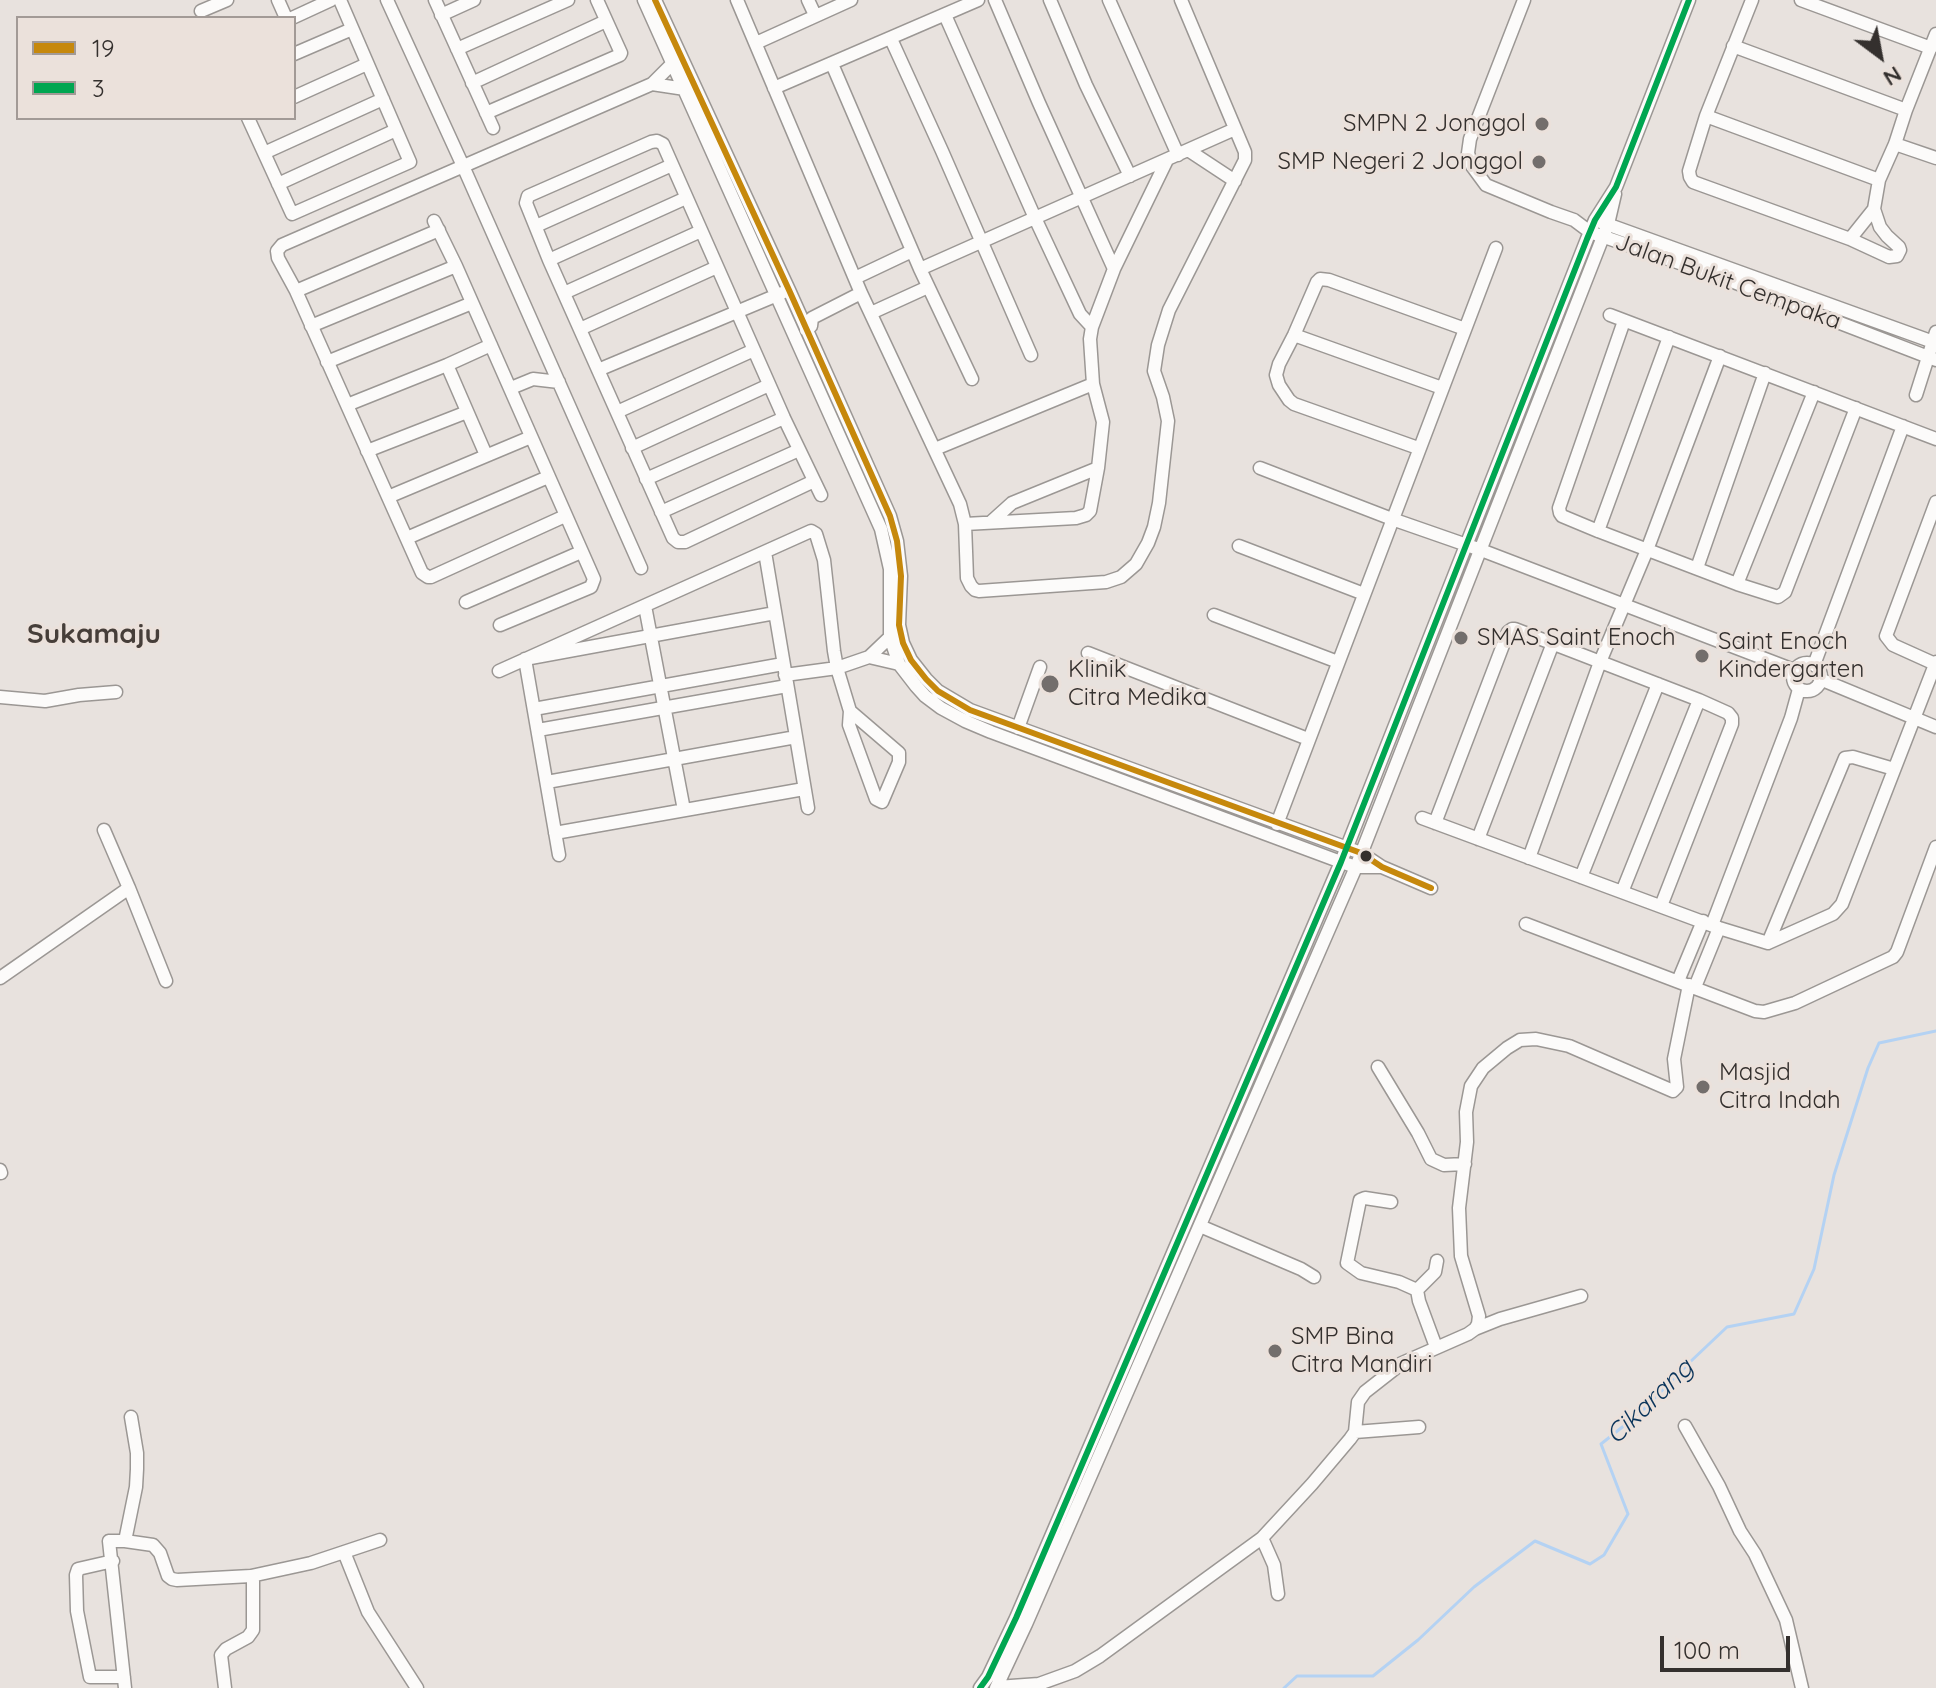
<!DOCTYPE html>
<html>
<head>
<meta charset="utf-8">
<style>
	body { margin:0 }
	#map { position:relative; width:1936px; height:1688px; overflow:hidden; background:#e8e2de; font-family:Quicksand,sans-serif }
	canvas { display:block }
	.legend { position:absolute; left:16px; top:16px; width:280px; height:104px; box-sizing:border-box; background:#ebe1db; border:2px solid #a29a96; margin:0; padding:10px 14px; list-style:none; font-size:24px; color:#34302e }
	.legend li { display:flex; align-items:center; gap:16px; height:40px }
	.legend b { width:40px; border:2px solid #a29a96 }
	.north { position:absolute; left:1840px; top:16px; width:80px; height:80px; -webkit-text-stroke:6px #ebe1db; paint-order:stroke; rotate:148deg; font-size:22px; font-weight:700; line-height:32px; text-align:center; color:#34302e }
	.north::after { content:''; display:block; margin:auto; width:28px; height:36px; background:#34302e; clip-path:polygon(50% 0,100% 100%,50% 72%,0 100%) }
	.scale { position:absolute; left:1660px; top:1636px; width:130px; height:36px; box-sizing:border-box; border:4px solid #34302e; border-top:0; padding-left:10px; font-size:24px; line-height:28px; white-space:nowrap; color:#34302e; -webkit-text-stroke:6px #ebe1db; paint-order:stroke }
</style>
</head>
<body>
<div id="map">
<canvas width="1936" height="1688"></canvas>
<ul class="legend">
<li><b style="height:10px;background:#c6880c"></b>19</li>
<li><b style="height:10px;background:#00a651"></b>3</li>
</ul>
<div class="north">N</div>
<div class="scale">100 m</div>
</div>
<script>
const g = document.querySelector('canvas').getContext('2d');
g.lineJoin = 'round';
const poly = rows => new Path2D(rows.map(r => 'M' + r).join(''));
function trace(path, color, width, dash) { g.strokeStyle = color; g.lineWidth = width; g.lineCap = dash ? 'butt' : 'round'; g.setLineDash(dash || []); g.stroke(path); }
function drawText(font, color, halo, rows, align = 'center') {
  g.font = font + ' Quicksand,sans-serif'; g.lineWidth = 6; g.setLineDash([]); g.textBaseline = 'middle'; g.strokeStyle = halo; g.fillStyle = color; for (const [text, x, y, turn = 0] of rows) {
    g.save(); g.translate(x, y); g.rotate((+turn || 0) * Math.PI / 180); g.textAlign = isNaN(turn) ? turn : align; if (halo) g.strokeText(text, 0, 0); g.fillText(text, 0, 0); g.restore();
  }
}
const stream = poly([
	[1284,1688,1297,1676,1373,1676,1418,1640,1474,1587,1535,1541,1590,1564,1604,1555,1628,1514,1601,1444,1640,1413,1690,1362,1727,1327,1794,1314,1814,1269,1834,1175,1868,1068,1879,1043,1936,1031]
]);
const minor = poly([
	[278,0,286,18],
	[387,0,463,166,641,568],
	[435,0,493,128],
	[644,0,881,529,890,569,890,637,899,664,916,686,925,696,941,708,965,721,991,732,1341,862,1356,867,1382,867],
	[655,0,789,290,890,516,897,541,901,576,899,625,903,643,911,660,926,679,938,691,970,710,1361,853,1382,867,1431,888],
	[737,0,861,293,960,504,965,524,967,578,971,586,975,590,979,591,1106,582,1121,577,1136,564,1148,543,1154,527,1159,503,1168,421,1163,397,1154,371,1158,345,1169,310,1245,160,1245,152,1181,0],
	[808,0,815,15],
	[995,0,1039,103,1114,269],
	[1050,0,1086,85,1130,176],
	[1109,0,1178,155],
	[1524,0,1470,139,1468,153,1472,166,1486,185,1551,212,1574,220,1590,232,1723,278,1936,360],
	[1752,0,1706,116,1689,171,1690,177,1693,182,1850,239,1874,209,1879,180,1895,144,1906,110,1936,34],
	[1801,0,1931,48],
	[201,11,227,0],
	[441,15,474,0],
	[945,15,1035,218,1080,314,1092,327],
	[292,18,331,0],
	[891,39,942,151,1031,355],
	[756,43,851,0],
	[1733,46,1906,110],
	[457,49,568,0],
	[294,54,352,29],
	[832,64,920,269,972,379],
	[472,83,606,21],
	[652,84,685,89,688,88],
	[774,88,978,0],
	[294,97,367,64],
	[486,113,620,55,621,53,597,0],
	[1706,116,1879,180],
	[248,118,292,214,410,162,340,0],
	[1895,144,1936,158],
	[1188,150,1235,181],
	[264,153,383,99],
	[278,184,396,130],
	[434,221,456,266,594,579,591,587,500,625],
	[1601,222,1936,343],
	[536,226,672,165],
	[1850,239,1889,257,1897,256,1900,250,1899,247,1887,236,1880,227,1874,209],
	[549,260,686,198],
	[920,269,1235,129],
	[855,278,912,251],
	[296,291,439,230],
	[564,293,701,231],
	[871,313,928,287],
	[1610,315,1936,439],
	[1624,321,1559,508,1560,513,1562,516,1598,531,1737,584,1778,597,1785,592,1856,408],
	[311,326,456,266],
	[580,329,717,267],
	[806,330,811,326,812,318,861,293],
	[1294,335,1442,388],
	[327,362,472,303],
	[447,365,486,455],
	[598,370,782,293],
	[511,388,533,379,559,382],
	[1916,395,1936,332],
	[347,405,447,365,491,345],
	[617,412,754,350],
	[632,448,769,385],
	[1418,448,1294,404,1289,400,1279,385,1276,375,1279,364,1294,335,1317,282,1320,279,1329,280,1465,329],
	[935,449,1093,384],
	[367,451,467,412],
	[1260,468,1392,519,1481,550,1794,670],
	[646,479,784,418],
	[814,481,685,542,678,542,673,538,549,260,526,203,528,196,651,142,657,141,663,144,784,418,821,495],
	[388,497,531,437],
	[661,512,799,450],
	[565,516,431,577,428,577,422,573,296,291,278,258,277,251,282,245,652,84,676,60],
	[992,521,1012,503,1098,468],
	[965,524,1076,518,1086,515,1090,511,1098,468,1103,422,1093,384,1090,339,1092,327,1114,269,1167,160],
	[1598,531,1669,337],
	[407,538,548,477],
	[1239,546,1364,594],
	[765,552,808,808],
	[1697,568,1765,373],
	[1737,584,1814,392],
	[466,602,581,552],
	[645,606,684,810],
	[1214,615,1338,662],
	[1088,653,1308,739],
	[869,657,899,664],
	'1793 677a14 14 0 1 1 28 0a14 14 0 1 1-28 0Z',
	[1935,664,1893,645,1886,636,1936,502],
	[1814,665,1903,426],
	[499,671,811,531,816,534,824,560,834,651,837,668,850,711,849,725,876,799,882,802,899,762,899,753,850,711],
	[785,675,837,668,869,657,890,637],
	[1820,679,1936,727],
	[0,697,45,701,79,695,116,692],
	[534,709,783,664],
	[1018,728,1040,667],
	[538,730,787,686],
	[547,782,796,737],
	[1422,818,1719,928,1768,943,1833,914,1842,904,1936,662],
	[1435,823,1508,632,1512,629,1515,629,1699,700,1728,713,1732,718,1732,724,1661,906],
	[1277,824,1496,248],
	[104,830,129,888,166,981],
	[555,833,804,789],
	[1478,839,1553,643],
	[559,855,525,659,775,613],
	[1529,858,1600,662,1647,550,1720,356],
	[1581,877,1658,684],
	[1622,892,1699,700],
	[1526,924,1755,1011,1764,1012,1795,1003,1893,957,1897,952,1936,847],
	[1712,925,1791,718,1799,689],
	[1768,943,1845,758,1853,757,1894,769],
	[0,978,129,888],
	[1678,981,1703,921],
	[1695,987,1719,928],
	[1378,1067,1418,1133,1431,1159,1444,1165,1465,1164],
	[0,1170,1,1173],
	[1391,1202,1365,1198,1360,1200,1347,1263,1361,1273,1399,1282,1417,1290],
	[1200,1226,1301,1269,1314,1277],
	[1475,1329,1500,1319,1581,1296],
	[1436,1347,1419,1301,1417,1290,1435,1272,1437,1261],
	[1685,1426,1719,1486,1740,1531,1755,1554,1786,1620,1802,1688],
	[1355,1432,1419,1427],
	[1262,1538,1274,1565,1278,1594],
	[125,1541,136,1487,137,1469,137,1453,131,1417],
	[344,1552,368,1612,417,1688],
	[113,1561,78,1569,76,1575,77,1611,90,1677,124,1677],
	[997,1687,1039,1684,1075,1671,1100,1656,1262,1538,1312,1484,1350,1439,1355,1432,1358,1402,1365,1392,1402,1363,1468,1334,1475,1329,1478,1324,1479,1316,1461,1256,1459,1208,1467,1142,1466,1112,1471,1086,1483,1068,1507,1048,1520,1040,1536,1039,1569,1046,1673,1091,1677,1087,1674,1059,1689,985],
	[125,1688,109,1541,125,1541,153,1545,160,1553,168,1576,172,1579,177,1580,251,1576,311,1563,380,1540],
	[225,1688,221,1655,226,1649,248,1637,253,1630,253,1576],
	[980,1688,988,1677,1016,1618,1341,862,1587,239,1595,220,1616,187,1689,0],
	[996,1688,1026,1624,1356,867,1608,224,1615,194]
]);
const bus1 = poly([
	[655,0,789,290,890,516,897,541,901,576,899,625,903,643,911,660,926,679,938,691,970,710,1361,853,1382,867,1431,888]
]);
const bus2 = poly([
	[980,1688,988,1677,1016,1618,1341,862,1587,239,1595,220,1616,187,1689,0]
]);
const markers = [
	[1542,124,8,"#736e6c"],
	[1539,162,8,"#736e6c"],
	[1461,638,8,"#736e6c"],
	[1702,656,8,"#736e6c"],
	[1050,684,10,"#736e6c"],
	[1366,856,7,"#34302e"],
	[1703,1087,8,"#736e6c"],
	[1275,1351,8,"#736e6c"]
];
const poiNames = [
	["SMPN 2 Jonggol",1526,124,"right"],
	["SMP Negeri 2 Jonggol",1523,162,"right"],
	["SMAS Saint Enoch",1477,638],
	["Saint Enoch",1718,642],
	["Kindergarten",1718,670],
	["Klinik",1068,670],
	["Citra Medika",1068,698],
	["Masjid",1719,1073],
	["Citra Indah",1719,1101],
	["SMP Bina",1291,1337],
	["Citra Mandiri",1291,1365]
];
const streetNames = [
	["Jalan Bukit Cempaka",1728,282,20]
];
const waterNames = [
	["Cikarang",1650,1402,-44]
];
const quarterNames = [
	["Sukamaju",94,635]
];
trace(stream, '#b4d2f3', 3);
trace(minor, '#9b9794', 15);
trace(minor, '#fcfbfa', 12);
trace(bus1, '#c6880c', 6);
trace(bus2, '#00a651', 6);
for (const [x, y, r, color] of markers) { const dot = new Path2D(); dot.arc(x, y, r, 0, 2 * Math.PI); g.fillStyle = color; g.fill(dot); trace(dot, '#ebe1db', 3); }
drawText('24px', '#34302e', '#ebe1db', poiNames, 'left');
drawText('24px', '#34302e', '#ebe1db', streetNames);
drawText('italic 26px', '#0a345a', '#ebe1db', waterNames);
drawText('bold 28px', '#463e39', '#ebe1db', quarterNames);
</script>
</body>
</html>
